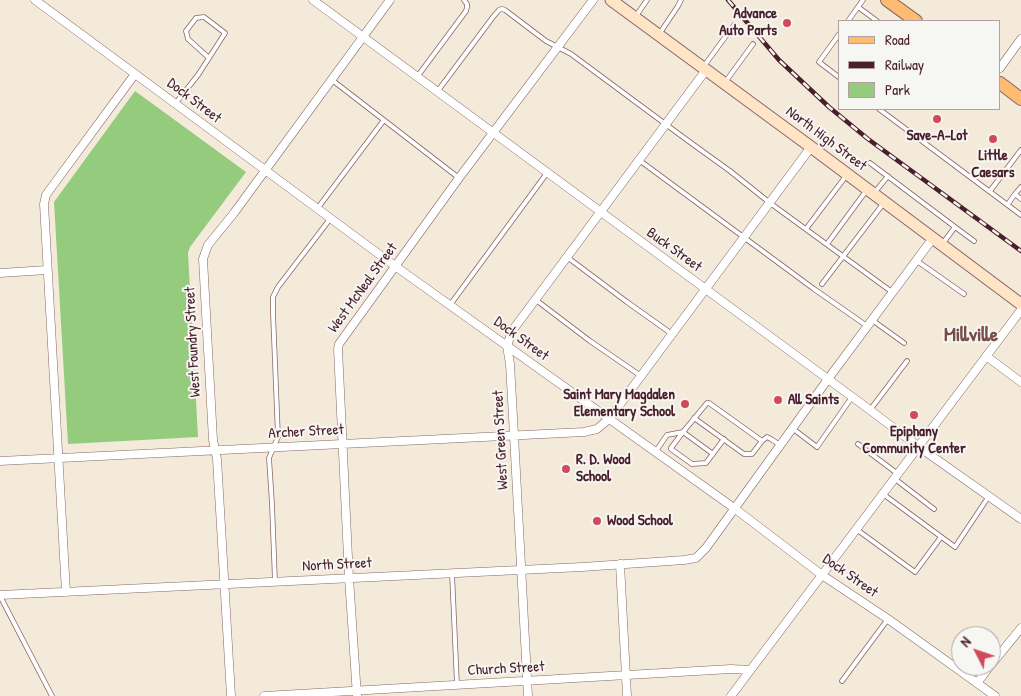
<!DOCTYPE html>
<html>
<head>
<meta charset="utf-8">
<style>
	body { margin:0 }
	#map { position:relative; width:1021px; height:696px; overflow:hidden; background:#f4eada; font-family:"Patrick Hand",sans-serif }
	canvas { display:block }
	.legend { position:absolute; left:838px; top:20px; width:162px; height:90px; box-sizing:border-box; background:#f6f6f2; border:1px solid #b1a0a2; margin:0; padding:6px 9px; list-style:none; font-size:15px; color:#4a1f2b }
	.legend li { display:flex; align-items:center; gap:10px; height:25px }
	.legend b { width:25px; border:1px solid #b1a0a2 }
	.north { position:absolute; left:951px; top:626px; width:50px; height:50px; box-sizing:border-box; background:#f6f6f2; border:1px solid #b1a0a2; border-radius:50%; rotate:311deg; font-size:14px; font-weight:700; line-height:20px; text-align:center; color:#4a1f2b }
	.north::after { content:''; display:block; margin:auto; width:18px; height:22px; background:#d1495b; clip-path:polygon(50% 0,100% 100%,50% 72%,0 100%) }
</style>
</head>
<body>
<div id="map">
<canvas width="1021" height="696"></canvas>
<ul class="legend">
<li><b style="height:6px;background:#ffbb71"></b>Road</li>
<li><b style="height:6px;background:#4a1f2b"></b>Railway</li>
<li><b style="height:14px;background:#95cb7c"></b>Park</li>
</ul>
<div class="north">N</div>
</div>
<script>
const g = document.querySelector('canvas').getContext('2d');
g.lineJoin = 'round';
function paint(path, color) { g.fillStyle = color; g.fill(path, 'evenodd'); }
const poly = rows => new Path2D(rows.map(r => 'M' + r).join(''));
function trace(path, color, width, dash) { g.strokeStyle = color; g.lineWidth = width; g.lineCap = dash ? 'butt' : 'round'; g.setLineDash(dash || []); g.stroke(path); }
function drawText(font, color, halo, rows, align = 'center') {
  g.font = font + ' "Patrick Hand",sans-serif'; g.lineWidth = 4; g.setLineDash([]); g.textBaseline = 'middle'; g.strokeStyle = halo; g.fillStyle = color; for (const [text, x, y, turn = 0] of rows) {
    g.save(); g.translate(x, y); g.rotate((+turn || 0) * Math.PI / 180); g.textAlign = isNaN(turn) ? turn : align; if (halo) g.strokeText(text, 0, 0); g.fillText(text, 0, 0); g.restore();
  }
}
const green = poly([
	[135,91,246,172,190,247,188,253,198,437,68,444,54,202]
]);
const lane = poly([
	[858,7,877,21],
	[636,16,647,0],
	[848,21,863,0],
	[660,33,678,6,681,0],
	[840,33,819,62,840,78],
	[704,66,734,25],
	[417,77,466,11,467,7,467,4,464,0],
	[332,80,459,178],
	[726,81,753,44],
	[437,92,493,17,499,10,502,9,505,10,546,41,571,54,687,140,730,171,770,203,892,292],
	[175,104,198,75,209,58,225,33,204,17,196,18,186,31,188,39,209,58],
	[879,109,1021,215],
	[639,160,814,289,867,326],
	[870,163,955,227,943,243],
	[990,191,1021,150],
	[875,192,888,176],
	[1015,194,1021,187],
	[1008,204,1015,194,1021,199],
	[317,209,384,120],
	[955,227,974,241],
	[806,229,846,176],
	[827,244,866,191],
	[567,257,627,302,672,334],
	[917,261,964,294],
	[822,284,883,204],
	[536,300,590,341,641,376],
	[450,305,547,173],
	[872,320,904,343],
	[870,410,907,361],
	[694,418,744,454,752,454,762,441],
	[792,428,817,447,852,397],
	[858,444,898,474],
	[656,451,667,435,683,432,707,403,709,403,762,441,767,437,771,439,780,445],
	[713,454,683,432,671,448,671,449,692,464,706,463,724,439],
	[895,479,934,509],
	[883,494,955,547,989,496],
	[856,529,915,572,941,537],
	[452,573,457,685],
	[275,582,272,504,269,458,278,437,273,313,273,297,278,287,330,219],
	[0,596,52,696],
	[842,681,888,619]
]);
const street = poly([
	[35,0,395,266,734,508,822,575,888,619,995,696],
	[313,0,870,410,919,447,1021,519],
	[1000,68,1021,39],
	[0,273,47,270],
	[986,356,1021,382],
	[0,461,584,432,597,429,609,419,811,147],
	[620,564,627,696],
	[66,592,44,204,46,195,51,188,135,74],
	[0,595,582,567,684,560,696,558,706,548,828,379,933,238],
	[991,665,1021,628],
	[977,683,990,666],
	[231,696,217,459,213,440,203,259,208,245,234,213,390,0],
	[264,696,731,669,750,670],
	[357,696,349,578,338,349,339,344,459,178,593,0],
	[528,696,514,435,510,364,507,346,512,331,706,70],
	[731,696,1021,310]
]);
const secondary = poly([
	[611,0,811,147,1021,304]
]);
const primary = poly([
	[887,0,916,21],
	[1000,83,1021,99]
]);
const rail = poly([
	[728,0,779,60,829,107,868,139,1021,251]
]);
const markers = [
	[787,23,5,"#d1495b"],
	[937,119,5,"#d1495b"],
	[993,139,5,"#d1495b"],
	[778,400,5,"#d1495b"],
	[685,404,5,"#d1495b"],
	[914,415,5,"#d1495b"],
	[566,469,5,"#d1495b"],
	[597,521,5,"#d1495b"]
];
const poiNames = [
	["Advance",777,14,"right"],
	["Auto Parts",777,31,"right"],
	["Save-A-Lot",937,136],
	["Little",993,156],
	["Caesars",993,173],
	["Saint Mary Magdalen",675,395,"right"],
	["Elementary School",675,412,"right"],
	["All Saints",788,400,"left"],
	["Epiphany",914,432],
	["Community Center",914,449],
	["R. D. Wood",576,460,"left"],
	["School",576,477,"left"],
	["Wood School",607,521,"left"]
];
const streetNames = [
	["Dock Street",194,101,37],
	["North High Street",826,139,37],
	["Buck Street",674,250,36],
	["West McNeal Street",363,288,-54],
	["Dock Street",521,339,36],
	["West Foundry Street",193,342,-93],
	["Archer Street",306,432,-3],
	["West Green Street",501,440,-93],
	["North Street",337,565,-3],
	["Dock Street",850,576,35],
	["Church Street",506,669,-3]
];
const districtNames = [
	["Millville",971,336]
];
paint(green, '#95cb7c');
trace(lane, '#866668', 5.5);
trace(street, '#866668', 9);
trace(secondary, '#866668', 13);
trace(primary, '#866668', 14);
trace(lane, '#fff', 4);
trace(street, '#fff', 8);
trace(secondary, '#ffe4c6', 11);
trace(primary, '#ffbb71', 12);
trace(rail, '#4a1f2b', 4.5);
trace(rail, '#f6f6f2', 2.5, [8]);
for (const [x, y, r, color] of markers) { const dot = new Path2D(); dot.arc(x, y, r, 0, 2 * Math.PI); g.fillStyle = color; g.fill(dot); trace(dot, '#f6f6f2', 2); }
drawText('bold 15px', '#4a1f2b', '#f6f6f2', poiNames);
drawText('15px', '#4a1f2b', '#f6f6f2', streetNames);
drawText('bold 20px', '#784d48', '#f6f6f2', districtNames);
</script>
</body>
</html>
